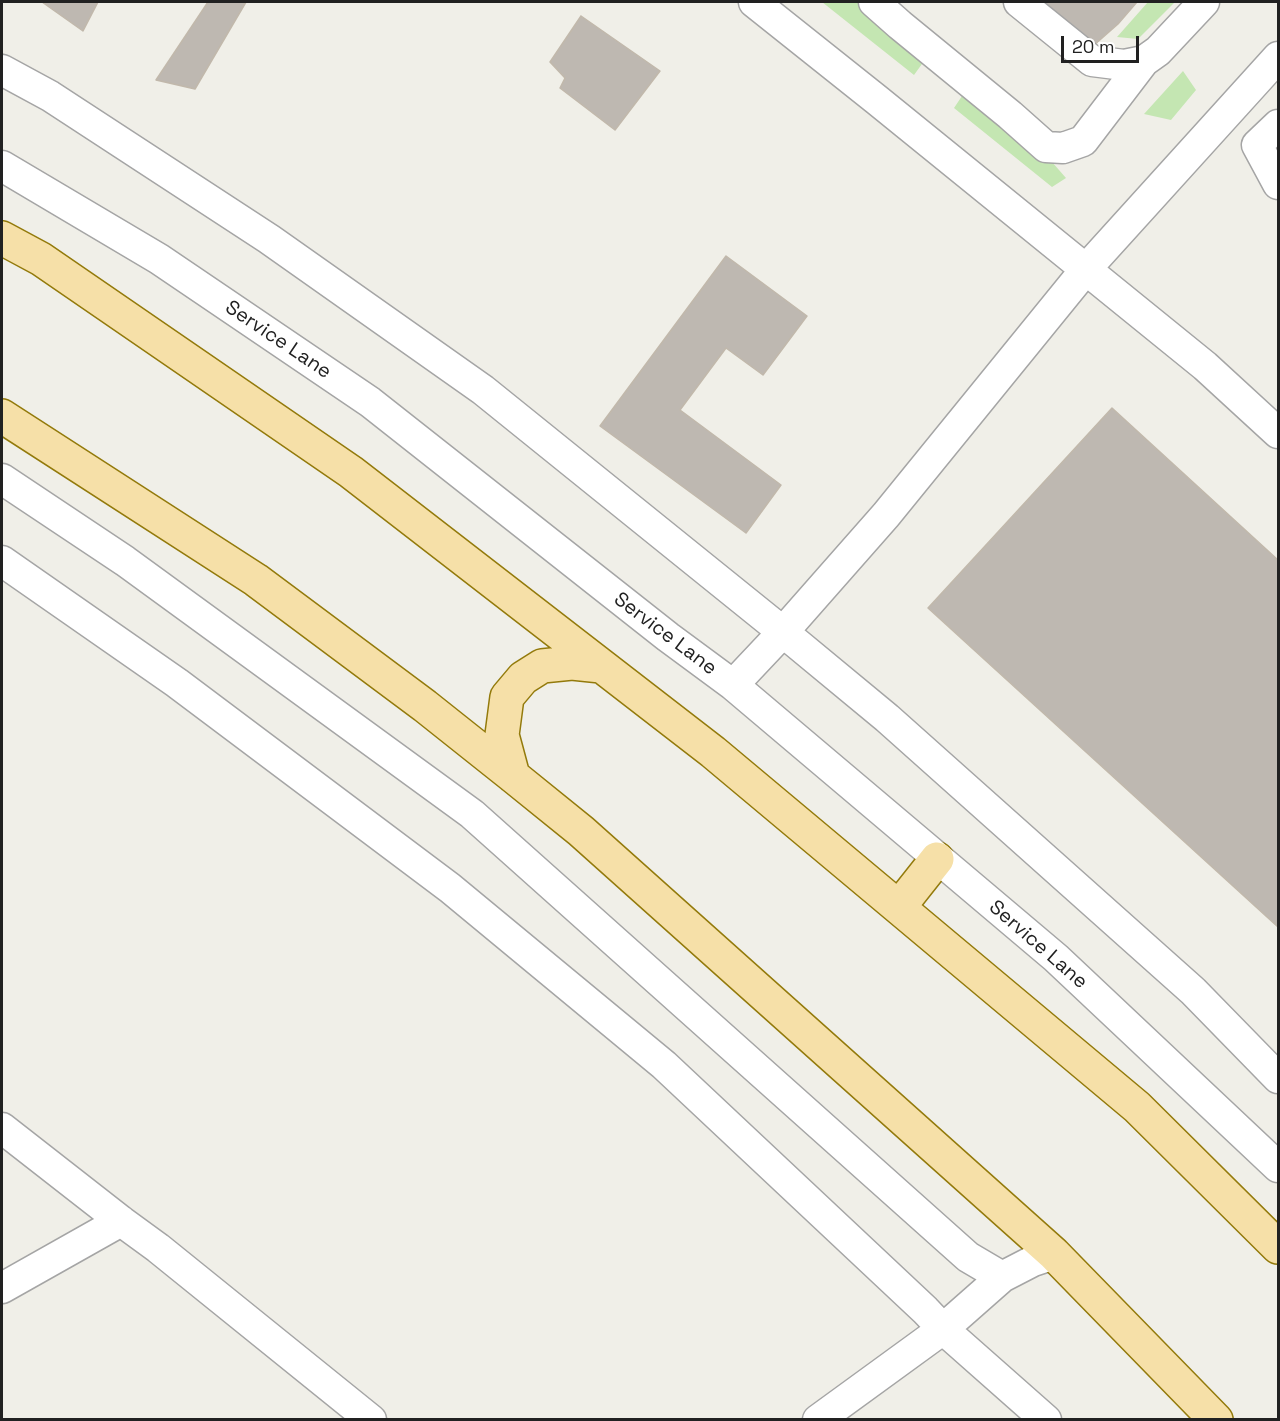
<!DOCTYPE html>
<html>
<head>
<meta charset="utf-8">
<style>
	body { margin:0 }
	#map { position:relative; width:1280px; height:1421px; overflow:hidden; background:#f0efe8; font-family:"Space Grotesk",sans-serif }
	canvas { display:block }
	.frame { position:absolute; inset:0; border:3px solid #212121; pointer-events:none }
	.scale { position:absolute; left:1061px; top:36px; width:78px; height:27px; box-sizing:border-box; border:3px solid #212121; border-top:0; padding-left:8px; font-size:18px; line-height:21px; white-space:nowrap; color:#212121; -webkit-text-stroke:4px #fff; paint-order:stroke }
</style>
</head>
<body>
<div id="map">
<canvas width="1280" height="1421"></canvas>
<div class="frame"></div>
<div class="scale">20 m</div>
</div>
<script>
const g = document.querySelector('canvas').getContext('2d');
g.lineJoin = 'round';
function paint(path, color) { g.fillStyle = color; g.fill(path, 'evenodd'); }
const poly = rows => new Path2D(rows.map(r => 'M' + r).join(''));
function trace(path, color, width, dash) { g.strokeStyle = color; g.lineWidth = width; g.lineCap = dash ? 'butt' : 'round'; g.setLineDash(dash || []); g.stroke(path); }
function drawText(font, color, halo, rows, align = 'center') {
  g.font = font + ' "Space Grotesk",sans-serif'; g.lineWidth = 4.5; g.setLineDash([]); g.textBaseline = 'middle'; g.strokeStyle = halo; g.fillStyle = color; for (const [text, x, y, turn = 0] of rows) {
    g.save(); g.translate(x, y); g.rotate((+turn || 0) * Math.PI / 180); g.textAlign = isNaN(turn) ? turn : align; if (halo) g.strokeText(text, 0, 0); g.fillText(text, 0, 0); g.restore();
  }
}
const grass = poly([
	[822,2,859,2,927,57,914,75],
	[1148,2,1175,2,1138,39,1117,37],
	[1183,71,1196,90,1171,120,1144,114],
	[962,96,976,97,1045,154,1066,178,1052,187,954,108]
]);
const building = poly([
	[42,2,98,2,83,31,42,2],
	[208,2,246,2,195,89,156,80,208,2],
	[1037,2,1137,2,1118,24,1093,46,1037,2],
	[581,16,660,71,615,130,560,88,565,78,550,62,581,16],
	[726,256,807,316,763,375,726,348,680,410,781,485,746,533,600,426,726,256],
	[1112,408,1278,560,1278,927,928,608,1112,408]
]);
const minor = poly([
	[754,2,877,100,1205,366,1278,433],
	[874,2,900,25,1010,115,1046,147,1063,148,1083,141,1144,61],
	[1019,2,1092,61,1124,65,1144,61,1158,51,1204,2],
	[2,70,50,96,269,239,483,390,783,632,887,718,1193,991,1278,1078],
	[1278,125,1257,145,1278,184],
	[2,166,159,259,370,402,668,637,733,685,1056,958,1278,1167],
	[2,479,125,561,472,814,968,1257,1002,1277],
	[2,561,177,683,450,888,664,1065,925,1310,943,1329,1046,1420],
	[733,685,783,632,886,515,1086,269,1278,57],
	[2,1128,121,1221,158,1248,371,1420],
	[2,1288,121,1221],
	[818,1420,943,1329,1002,1277,1033,1261,1054,1254]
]);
const major = poly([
	[2,238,41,259,351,472,713,752,1137,1107,1278,1247],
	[2,416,256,580,425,706,513,776,581,831,1054,1254,1216,1420],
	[513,776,502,735,507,697,523,678,542,666,572,663,601,666],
	[899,907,937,859]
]);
const streetNames = [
	["Service Lane",278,340,34],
	["Service Lane",665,634,37],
	["Service Lane",1038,945,41]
];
paint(grass, '#c4e6b2');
paint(building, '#beb8b1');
trace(building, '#c1b8ab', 1.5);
trace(minor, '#a5a5a5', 33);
trace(major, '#937a0b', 36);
trace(minor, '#fff', 30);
trace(major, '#f6e0a8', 33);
drawText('20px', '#212121', '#fff', streetNames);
</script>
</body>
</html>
